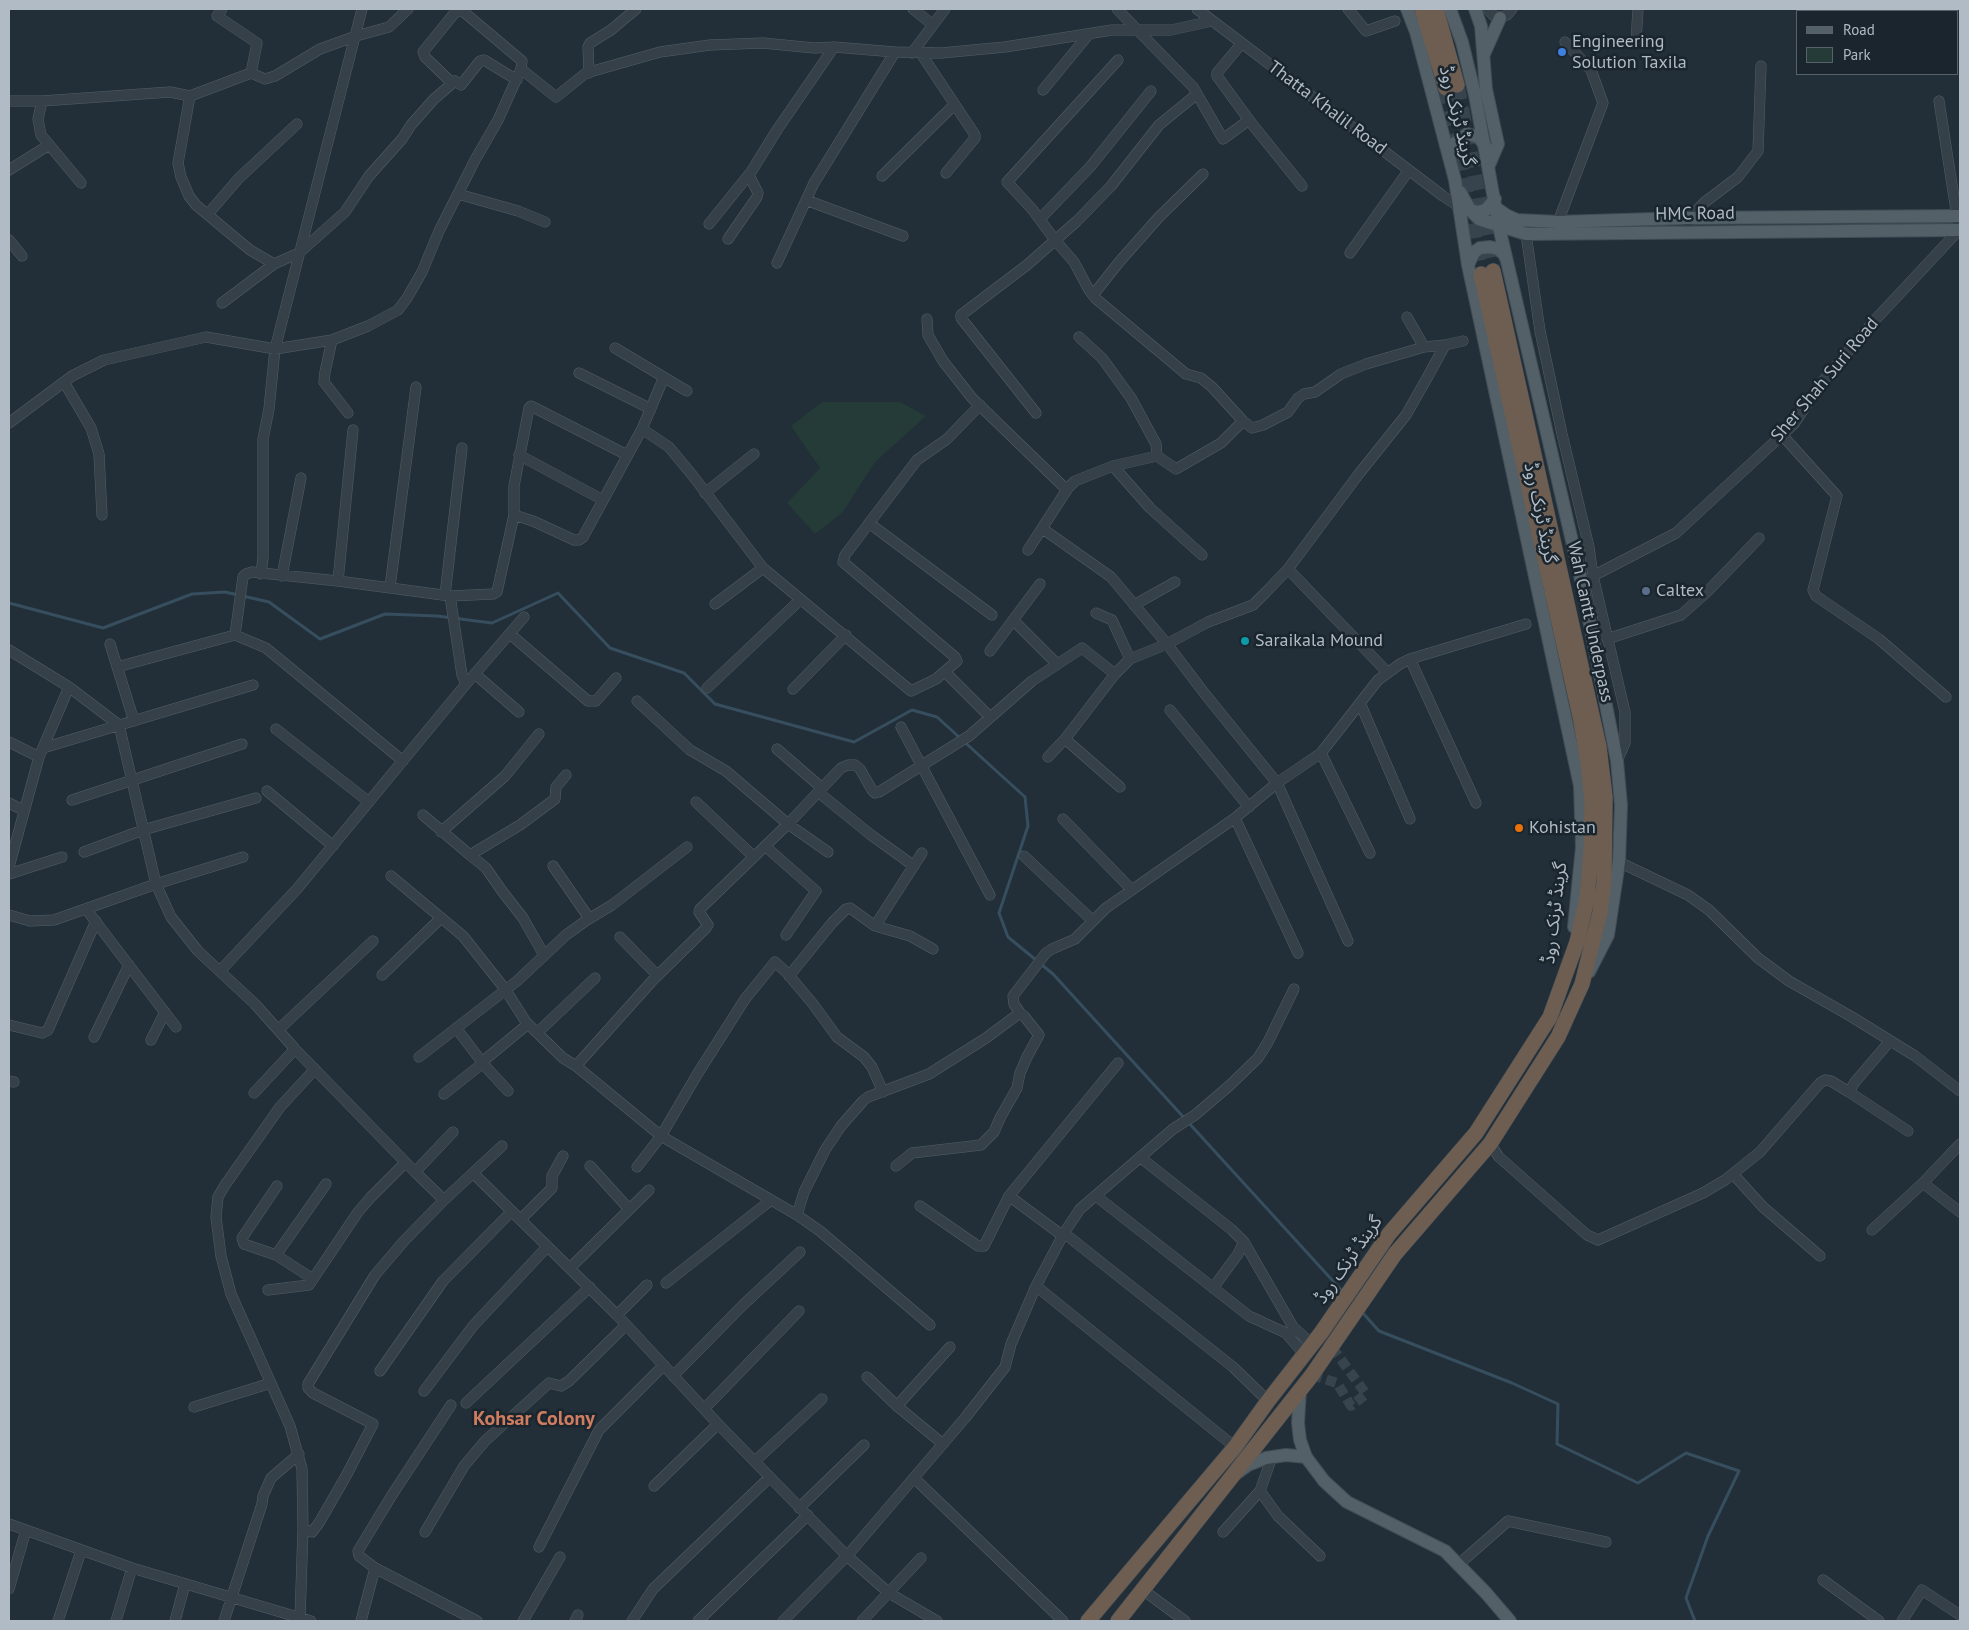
<!DOCTYPE html>
<html>
<head>
<meta charset="utf-8">
<style>
	body { margin:0 }
	#map { position:relative; width:1969px; height:1630px; overflow:hidden; background:#222f38; font-family:"PT Sans",sans-serif }
	canvas { display:block }
	.frame { position:absolute; inset:0; border:10px solid #b0bbc5; pointer-events:none }
	.legend { position:absolute; left:1796px; top:10px; width:162px; height:65px; box-sizing:border-box; background:#1a252d; border:1px solid #56616a; margin:0; padding:6px 9px; list-style:none; font-size:15px; color:#b0bbc5 }
	.legend li { display:flex; align-items:center; gap:10px; height:25px }
	.legend b { width:25px; border:1px solid #56616a }
</style>
</head>
<body>
<div id="map">
<canvas width="1969" height="1630"></canvas>
<div class="frame"></div>
<ul class="legend">
<li><b style="height:6px;background:#536068"></b>Road</li>
<li><b style="height:14px;background:#243b38"></b>Park</li>
</ul>
</div>
<script>
const g = document.querySelector('canvas').getContext('2d');
g.lineJoin = 'round';
function paint(path, color) { g.fillStyle = color; g.fill(path, 'evenodd'); }
const poly = rows => new Path2D(rows.map(r => 'M' + r).join(''));
function trace(path, color, width, dash) { g.strokeStyle = color; g.lineWidth = width; g.lineCap = dash ? 'butt' : 'round'; g.setLineDash(dash || []); g.stroke(path); }
function drawText(font, color, halo, rows, align = 'center') {
  g.font = font + ' "PT Sans","Noto Sans Arabic",sans-serif'; g.lineWidth = 5; g.setLineDash([]); g.textBaseline = 'middle'; g.strokeStyle = halo; g.fillStyle = color; for (const [text, x, y, turn = 0] of rows) {
    g.save(); g.translate(x, y); g.rotate((+turn || 0) * Math.PI / 180); g.textAlign = isNaN(turn) ? turn : align; if (halo) g.strokeText(text, 0, 0); g.fillText(text, 0, 0); g.restore();
  }
}
const green = poly([
	[822,402,900,402,926,416,875,462,842,513,815,534,787,503,820,468,791,426]
]);
const stream = poly([
	[9,603,103,628,192,594,225,592,269,602,320,639,385,614,437,616,492,623,558,593,610,648,684,673,715,704,854,742,912,710,937,717,1025,797,1028,826,999,913,1008,937,1053,974,1343,1292],
	[1361,1311,1379,1331,1512,1383,1558,1404,1557,1444,1638,1483,1686,1453,1739,1471,1708,1536,1686,1598,1695,1621]
]);
const minorTunnel = poly([
	[1312,1375,1337,1383,1351,1406,1366,1394,1332,1347]
]);
const highwayTunnel = poly([
	[1457,85,1493,271],
	[1446,88,1481,274]
]);
const minor = poly([
	[222,9,217,16,257,43,251,73,190,96,178,163,181,177,189,196,196,205,250,250,274,264,299,253,345,212,369,176,402,139,411,125,434,99,455,81,461,85,480,61,484,60,517,80],
	[913,9,933,25],
	[1117,9,1193,87,1223,139,1249,120],
	[1197,9,1443,196,1458,206],
	[1348,9,1366,31,1395,21],
	[1488,9,1493,15,1500,18,1507,15,1512,9],
	[1636,42,1638,9],
	[1242,43,1217,73,1217,76,1252,124,1302,186],
	[920,52,975,135,975,138,946,173],
	[912,53,945,9],
	[1118,60,1007,182,1032,209,1055,240,1074,262,1089,290,1095,298,1186,374,1201,378,1212,387,1243,421,1252,428,1263,425,1288,412,1298,398,1304,394,1315,392,1341,374,1366,364,1424,347,1445,345],
	[521,69,556,97,586,73,660,52,710,45,763,43,814,48,834,47,895,52,941,53,1005,47,1112,30,1171,30,1212,21],
	[251,73,265,79,275,76,320,49,356,36,389,27,408,9],
	[589,73,588,47,590,43,611,30,636,9],
	[452,83,425,57,423,52,457,10],
	[1043,90,1089,34],
	[9,101,42,101,170,92,190,96],
	[42,101,38,119,41,135,81,183],
	[9,170,49,145],
	[882,176,954,105],
	[458,194,518,211,545,222],
	[806,200,903,236],
	[208,214,239,178,297,124],
	[1040,219,1090,167,1151,91],
	[1558,222,1603,103,1591,70,1565,42],
	[709,224,751,172,777,130,834,47],
	[1688,231,1689,218,1705,202,1738,177,1758,151,1761,66],
	[1526,234,1540,331,1562,434,1589,547,1593,576,1625,712,1625,743,1617,761],
	[728,239,757,197,758,193,749,175],
	[9,240,22,256],
	[1350,253,1409,170],
	[777,263,814,183,895,52],
	[1093,295,1120,261,1159,217,1203,174],
	[222,303,274,264],
	[1407,317,1424,347],
	[927,319,928,335,943,361,972,398,1067,490],
	[1079,337,1102,358,1131,398,1156,444,1157,456],
	[332,340,325,372,324,382,348,413],
	[615,348,687,391],
	[579,373,651,409],
	[64,382,91,428,99,454,102,515],
	[1036,413,961,318,961,315,1027,265,1077,221,1111,186,1159,125,1197,94],
	[9,423,72,376,104,360,206,337,275,349,332,340,368,326,398,310,407,298,422,272,439,231,475,160,498,120,521,69,522,61,465,13,456,9],
	[642,429,669,447,693,476,763,568,911,691,936,679,957,661,955,657,843,562,845,555,917,460,947,439,980,405],
	[1782,435,1837,496,1813,590,1816,596,1879,639,1946,697],
	[519,455,603,500],
	[1113,466,1150,508,1202,555],
	[705,493,754,454],
	[514,515,533,521,574,540,579,540,583,537,642,429,664,377],
	[869,523,992,615],
	[1043,529,1111,577,1167,644,1205,694,1277,783,1348,941],
	[1028,550,1068,488,1075,481,1113,466,1157,456,1176,469,1221,443,1243,421],
	[1288,569,1388,673],
	[261,574,263,558,263,439,269,409,275,349,362,9],
	[282,576,301,478],
	[338,581,353,430],
	[1582,584,1593,576,1676,533,1782,435,1794,424,1822,382,1875,320,1959,230,1939,101],
	[390,587,416,387],
	[445,595,462,448],
	[450,596,462,675,466,684],
	[715,604,763,568],
	[1134,605,1175,582],
	[1096,613,1112,620,1130,659],
	[1013,620,1057,664],
	[510,634,588,701,596,701,616,678],
	[235,635,243,577,246,574,252,572,338,581,450,596,493,594,497,592,514,515,514,486,529,408,531,406,627,455],
	[1607,639,1681,615,1707,592,1759,538],
	[110,644,134,721],
	[9,650,69,687,119,725,156,884,171,917,198,951,255,1004,295,1049,415,1172,444,1200],
	[990,651,1040,584],
	[1410,659,1476,803],
	[117,667,235,635,266,648,403,761],
	[945,672,990,717],
	[475,674,519,712],
	[707,688,800,600],
	[793,689,846,635],
	[637,701,690,750,726,771,788,824,828,852],
	[1360,703,1410,819],
	[1170,710,1249,807],
	[901,727,990,895],
	[276,729,369,802],
	[1065,739,1120,787],
	[9,742,39,757],
	[43,748,253,685],
	[777,749,822,788],
	[1321,753,1370,853],
	[1048,757,1065,739,1115,674,1130,659,1167,644,1208,622,1253,605,1266,592,1288,569,1358,475,1406,415,1427,378,1445,345,1463,341],
	[267,791,333,846],
	[818,792,871,835,914,866],
	[72,800,242,744],
	[696,802,754,857],
	[9,803,23,810],
	[423,815,470,855],
	[1063,819,1132,890],
	[441,832,505,776,539,734],
	[765,846,816,891,786,935],
	[84,852,143,830,256,798],
	[1024,856,1093,921],
	[1619,862,1688,895,1709,910,1758,958,1789,981,1852,1017,1915,1056,1960,1091],
	[553,866,589,918],
	[9,867,39,757,69,687],
	[9,874,62,857],
	[391,876,463,936,505,989,526,1022,563,1058,576,1066,661,1136,797,1215,820,1231,930,1325],
	[86,909,176,1027],
	[9,915,30,921,54,920,156,884,243,857],
	[875,926,922,853],
	[620,937,657,975],
	[1298,953,1235,818,1277,783,1321,753,1378,680,1400,664,1410,659,1526,624],
	[544,955,523,918,502,891,486,868,470,855,520,825,555,799,556,787,566,775],
	[220,971,297,889,466,684,524,617],
	[382,975,441,918],
	[789,976,832,923,846,909,850,908,875,926,910,936,933,949],
	[1021,1014,1014,1004,1013,996,1046,953,1052,949,1075,939,1106,908,1235,818],
	[9,1025,42,1033,48,1030,96,921],
	[456,1028,485,1066,508,1091],
	[278,1030,373,941],
	[537,1033,595,978],
	[94,1037,129,965],
	[151,1040,165,1012],
	[419,1057,517,981,566,935,587,920,612,905,687,847],
	[482,1062,528,1024],
	[576,1066,653,980,706,928,708,925,699,912,700,909,788,824,841,768,848,765,855,765,860,769,872,790,875,793,879,792,969,736,1032,681,1082,648,1115,674],
	[9,1081,14,1082],
	[1849,1092,1908,1131],
	[254,1093,295,1049],
	[444,1094,483,1063],
	[1490,1144,1499,1157,1587,1235,1598,1240,1703,1193,1725,1180,1760,1152,1820,1083,1825,1080,1831,1081,1849,1092,1855,1082,1890,1041],
	[1141,1158,1231,1229,1244,1242,1293,1327,1312,1344],
	[590,1166,629,1209],
	[637,1167,661,1136,698,1073,745,999,775,962,787,973,813,1004,837,1037,864,1057,872,1067,883,1092],
	[415,1172,453,1132],
	[473,1173,617,1315,718,1424,847,1556,889,1593,937,1621],
	[1733,1174,1763,1207,1820,1256],
	[1923,1183,1960,1212],
	[277,1186,242,1238,244,1244,276,1255,313,1279],
	[1009,1196,1063,1236],
	[1096,1196,1249,1316,1286,1333,1304,1354],
	[920,1206,978,1246,984,1246,1009,1196,1118,1063],
	[797,1215,804,1192,825,1150,841,1126,863,1101,868,1097,929,1074,986,1038,1017,1015,1021,1014,1024,1016,1039,1035,1027,1057,1020,1073,1017,1088,1000,1118,994,1132,981,1145,912,1153,896,1166],
	[521,1219,552,1188,552,1176,563,1156],
	[1872,1230,1923,1183,1960,1144],
	[1064,1233,1233,1367,1268,1401],
	[276,1255,326,1184],
	[570,1268,649,1190],
	[666,1283,771,1200],
	[1036,1286,1235,1447],
	[1213,1288,1238,1254,1244,1242],
	[268,1290,309,1285,358,1212,371,1197,405,1163],
	[617,1315,647,1285],
	[380,1371,443,1281,512,1211],
	[673,1376,744,1304,800,1252],
	[867,1377,897,1406,943,1444],
	[424,1391,473,1326,547,1247],
	[466,1403,590,1287],
	[897,1406,950,1347],
	[194,1407,271,1383],
	[704,1409,799,1311],
	[1272,1457,1260,1491,1278,1516,1320,1556],
	[755,1461,822,1399],
	[914,1478,1063,1621],
	[654,1486,718,1424],
	[799,1508,864,1445],
	[9,1524,132,1568,311,1621],
	[303,1529,312,1532,319,1523,346,1476,373,1424,313,1393,308,1388,308,1384,375,1275,404,1241,444,1200,502,1146],
	[425,1532,464,1466,485,1441,549,1383,561,1386,569,1381,626,1325],
	[1223,1532,1260,1491],
	[539,1547,599,1430,664,1365],
	[1459,1564,1508,1521,1606,1542],
	[375,1568,359,1556,358,1551,392,1495,451,1405],
	[1823,1580,1879,1621],
	[9,1589,26,1530],
	[1143,1590,1185,1621],
	[300,1618,303,1529,302,1469,290,1426,231,1294,221,1256,216,1217,218,1197,225,1185,280,1107,315,1069],
	[58,1621,81,1551],
	[116,1621,132,1568],
	[175,1621,185,1584],
	[224,1621,262,1504,263,1496,271,1478,299,1454],
	[361,1621,375,1568,477,1621],
	[523,1621,560,1557],
	[575,1621,578,1615],
	[632,1621,653,1589,770,1477],
	[698,1621,808,1515],
	[783,1621,847,1556,965,1418,1005,1367,1011,1344,1036,1286,1064,1233,1080,1209,1173,1129,1195,1115,1229,1086,1258,1058,1268,1042,1294,989],
	[862,1621,921,1558],
	[1902,1621,1922,1590,1960,1615]
]);
const major = poly([
	[1407,9,1416,32,1455,180,1468,265,1580,786,1582,847,1574,927],
	[1450,9,1462,42,1475,95,1499,227,1582,584,1617,761,1621,805,1619,862,1608,935,1589,972],
	[1475,9,1481,26,1486,89,1498,144,1489,165],
	[1484,54,1500,18],
	[1449,156,1455,143,1467,134,1479,137,1485,146],
	[1460,192,1470,210,1479,219,1526,234,1960,230],
	[1496,208,1506,215,1517,220,1558,222,1685,218,1960,216],
	[1470,210,1478,212,1486,210,1495,199],
	[1468,265,1474,252,1480,248,1490,247,1498,249,1504,254,1507,261],
	[1300,1390,1298,1423,1300,1440,1306,1457,1324,1481,1347,1502,1445,1551,1486,1593,1510,1621],
	[1237,1473,1248,1465,1266,1458,1286,1455,1306,1457]
]);
const highway = poly([
	[1422,9,1446,88],
	[1436,9,1457,85],
	[1088,1621,1235,1447,1268,1401,1321,1333,1389,1234,1476,1133,1550,1017,1577,942,1587,899,1591,849,1592,803,1588,763,1580,716,1481,274],
	[1118,1621,1312,1375,1395,1254,1490,1144,1558,1037,1582,984,1600,912,1604,883,1605,797,1599,747,1493,271]
]);
const markers = [
	[1562,52,5,"#3f7fe0"],
	[1646,591,5,"#5c6f8a"],
	[1245,641,5,"#0f9aa8"],
	[1519,828,5,"#e8710a"]
];
const poiNames = [
	["Engineering",1572,42],
	["Solution Taxila",1572,63],
	["Caltex",1656,591],
	["Saraikala Mound",1255,641],
	["Kohistan",1529,828]
];
const streetNames = [
	["Thatta Khalil Road",1327,108,37],
	["گرینڈ ٹرنک روڈ",1457,116,76],
	["HMC Road",1695,214,-1],
	["Sher Shah Suri Road",1825,380,-50],
	["گرینڈ ٹرنک روڈ",1540,513,78],
	["Wah Cantt Underpass",1590,622,78],
	["گرینڈ ٹرنک روڈ",1555,913,-83],
	["گرینڈ ٹرنک روڈ",1349,1260,-55]
];
const quarterNames = [
	["Kohsar Colony",534,1419]
];
paint(green, '#243b38');
trace(stream, '#364e5e', 3);
trace(minorTunnel, '#37444d', 10, [10, 5]);
trace(highwayTunnel, '#37444d', 15, [15, 8]);
trace(minor, '#535e66', 11);
trace(major, '#414c55', 14);
trace(highway, '#404b53', 16);
trace(minor, '#354048', 10);
trace(major, '#536068', 12);
trace(highway, '#6e5e52', 15);
for (const [x, y, r, color] of markers) { const dot = new Path2D(); dot.arc(x, y, r, 0, 2 * Math.PI); g.fillStyle = color; g.fill(dot); trace(dot, '#1a252d', 2); }
drawText('18px', '#b0bbc5', '#1a252d', poiNames, 'left');
drawText('18px', '#b0bbc5', '#1a252d', streetNames);
drawText('bold 20px', '#cf7d60', '#1a252d', quarterNames);
</script>
</body>
</html>
